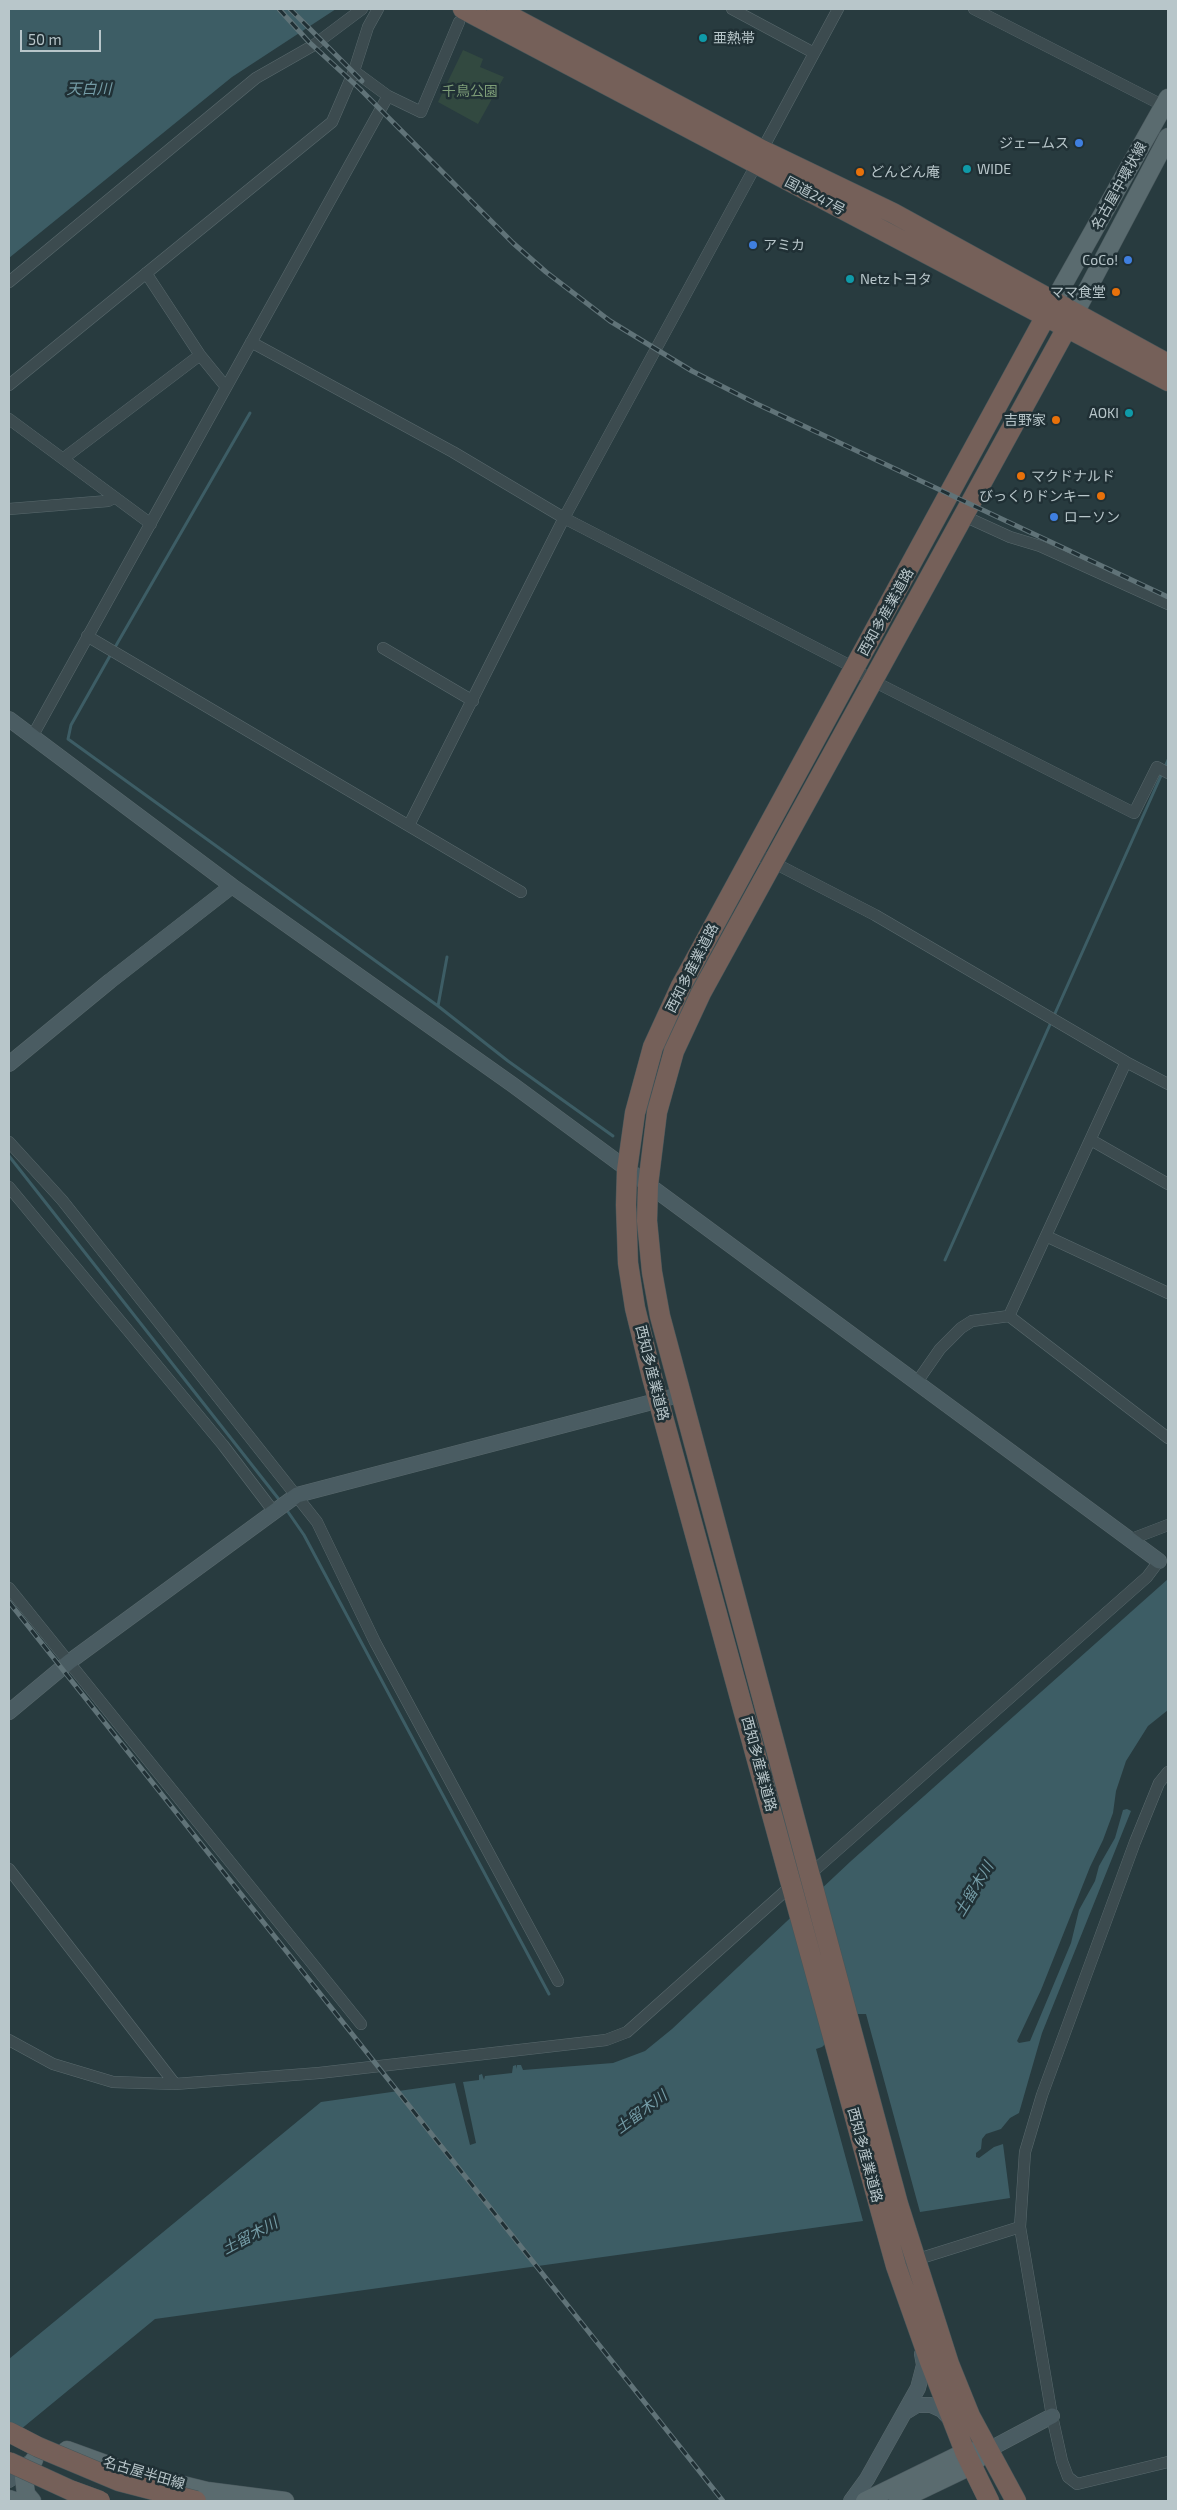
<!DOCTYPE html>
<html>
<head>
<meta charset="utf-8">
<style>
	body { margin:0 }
	#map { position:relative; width:1177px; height:2510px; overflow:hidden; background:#283b3f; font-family:"Exo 2",sans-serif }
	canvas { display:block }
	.frame { position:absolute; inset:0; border:10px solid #b8c6ca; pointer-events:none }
	.scale { position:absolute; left:20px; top:30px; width:81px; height:22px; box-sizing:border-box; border:2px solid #b8c6ca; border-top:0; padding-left:6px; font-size:15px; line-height:18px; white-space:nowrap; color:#b8c6ca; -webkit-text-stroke:4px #203035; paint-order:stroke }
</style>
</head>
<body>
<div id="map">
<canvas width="1177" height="2510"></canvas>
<div class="frame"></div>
<div class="scale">50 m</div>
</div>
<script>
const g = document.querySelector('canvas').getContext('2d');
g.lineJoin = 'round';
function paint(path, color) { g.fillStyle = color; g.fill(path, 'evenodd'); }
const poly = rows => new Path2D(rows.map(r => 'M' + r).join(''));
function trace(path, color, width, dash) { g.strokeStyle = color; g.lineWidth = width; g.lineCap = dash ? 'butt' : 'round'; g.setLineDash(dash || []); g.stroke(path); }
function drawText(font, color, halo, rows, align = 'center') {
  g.font = font + ' "Exo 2","Noto Sans JP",sans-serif'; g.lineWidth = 5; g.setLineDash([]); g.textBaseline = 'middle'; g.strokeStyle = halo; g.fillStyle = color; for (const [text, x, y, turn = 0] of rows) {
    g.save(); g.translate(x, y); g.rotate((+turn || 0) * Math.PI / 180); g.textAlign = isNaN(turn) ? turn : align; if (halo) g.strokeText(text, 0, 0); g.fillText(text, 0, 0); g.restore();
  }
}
const green = poly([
	[463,50,483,59,480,67,504,77,478,124,438,102]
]);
const water = poly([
	[9,9,336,9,232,77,9,258],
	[1168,1579,1168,1710,1148,1726,1126,1761,1116,1791,1113,1813,1103,1840,1090,1867,1041,1990,1017,2041,1019,2043,1030,2041,1071,1943,1079,1910,1095,1881,1099,1866,1115,1838,1123,1810,1127,1809,1131,1811,1042,2033,1019,2113,1010,2118,1001,2129,986,2134,982,2139,981,2149,976,2153,976,2157,979,2158,994,2147,1003,2144,1010,2198,920,2212,866,2014,858,2014,822,2047,816,2049,863,2221,155,2319,9,2439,9,2359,321,2102,455,2083,470,2145,476,2143,463,2082,479,2080,479,2075,482,2074,484,2080,485,2076,512,2073,513,2066,516,2065,517,2069,517,2065,521,2065,523,2070,613,2063,645,2051,672,2029,851,1861]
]);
const stream = poly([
	[114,649,250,413],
	[111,654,71,725,68,739,438,1006],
	[447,957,438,1006,508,1061,613,1136],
	[9,1156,281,1502],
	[945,1260,1168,760],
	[286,1509,304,1535,549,1994]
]);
const street = poly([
	[732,9,814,53],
	[974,9,1164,106],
	[354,71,368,27,378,9],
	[762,150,838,9],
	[146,273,200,355,226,387],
	[9,282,256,78,314,45,362,9],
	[251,342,453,452,564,518,845,663,873,681,1134,813,1157,767,1168,773],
	[9,385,332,122,354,71,388,96,421,112,459,22],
	[9,419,151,524],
	[64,458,200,355],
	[9,509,108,501,114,498],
	[964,516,1010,537,1040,546,1168,604],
	[87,636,521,892],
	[383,648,473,701],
	[33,735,388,96],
	[409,825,564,518,756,165],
	[753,852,875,915,1126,1062,1168,1084],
	[1091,1140,1168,1184],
	[9,1142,62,1200,317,1522,375,1642,558,1981],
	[9,1187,223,1445,274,1512],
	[1046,1236,1168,1293],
	[1009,1316,1126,1062],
	[917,1382,940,1349,961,1328,972,1321,1009,1316,1168,1438],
	[1129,1540,1168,1525],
	[9,1588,361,2024],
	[1168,1772,1159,1783,1135,1842,1042,2095,1025,2152,1020,2227,1052,2416,1062,2461,1068,2477,1077,2484,1168,2462],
	[9,1869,175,2084],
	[809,1875,1147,1577,1159,1561],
	[9,2040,53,2064,113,2082,175,2084,319,2073,606,2040,627,2032,792,1885],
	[915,2260,1020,2227]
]);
const secondary = poly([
	[9,719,232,886,513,1085,1159,1561],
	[9,1064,110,981,232,886],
	[9,1712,69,1662,297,1495,679,1395],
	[904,2413,917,2405,931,2405,942,2410,951,2420],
	[988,2450,1052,2416],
	[9,2480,29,2463],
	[851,2501,867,2479,918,2388,924,2365,922,2354]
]);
const primary = poly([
	[1054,301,1168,98],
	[1075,313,1168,137],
	[67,2450,122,2470,207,2491,285,2501],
	[9,2499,15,2501],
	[32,2501,26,2494,24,2478,34,2460],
	[865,2501,965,2452,988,2450],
	[898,2501,971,2466,980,2457]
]);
const highway = poly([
	[463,9,1168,381],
	[497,9,762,150,893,213,1168,364],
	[989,2501,965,2452,930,2362,896,2266,881,2212,652,1377,635,1308,628,1263,626,1205,627,1170,635,1113,653,1047,681,986,1054,301],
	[1016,2501,970,2416,949,2364,898,2204,660,1316,652,1272,647,1221,648,1185,657,1112,674,1051,701,993,1075,313]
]);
const rail = poly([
	[279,9,309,42,360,89,513,243,546,272,610,321,692,371,757,404,1168,597],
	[290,9,362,81],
	[9,1602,723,2501]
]);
const highwayBridge = poly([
	[9,2432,38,2447,119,2481,196,2501],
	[9,2462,70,2490,100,2501]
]);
const markers = [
	[703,38,5,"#0f9aa8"],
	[1079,143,5,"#3f7fe0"],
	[967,169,5,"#0f9aa8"],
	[860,172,5,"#e8710a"],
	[753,245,5,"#3f7fe0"],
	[1128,260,5,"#3f7fe0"],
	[850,279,5,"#0f9aa8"],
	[1116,292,5,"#e8710a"],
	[1129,413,5,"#0f9aa8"],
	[1056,420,5,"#e8710a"],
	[1021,476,5,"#e8710a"],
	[1101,496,5,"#e8710a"],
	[1054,517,5,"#3f7fe0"]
];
const poiNames = [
	["亜熱帯",713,38],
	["ジェームス",1069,143,"right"],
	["WIDE",977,169],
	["どんどん庵",870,172],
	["アミカ",763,245],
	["CoCo!",1118,260,"right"],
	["Netzトヨタ",860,279],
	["ママ食堂",1106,292,"right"],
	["AOKI",1119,413,"right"],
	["吉野家",1046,420,"right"],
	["マクドナルド",1031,476],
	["びっくりドンキー",1091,496,"right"],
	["ローソン",1064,517]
];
const parkNames = [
	["千鳥公園",470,91]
];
const streetNames = [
	["名古屋中環状線",1119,186,-61],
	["国道247号",815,196,28],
	["西知多産業道路",886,612,-61],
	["西知多産業道路",692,968,-63],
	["西知多産業道路",652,1373,76],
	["西知多産業道路",759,1764,75],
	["西知多産業道路",865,2155,75],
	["名古屋半田線",144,2473,16]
];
const waterNames = [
	["天白川",89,89],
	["土留木川",974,1889,-59],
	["土留木川",641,2112,-37],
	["土留木川",250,2236,-28]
];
paint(green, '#324940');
paint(water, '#3d5d65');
trace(stream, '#3d5d65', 3);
trace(street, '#59696d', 12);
trace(secondary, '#59696d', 16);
trace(primary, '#48575c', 19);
trace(highway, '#46565a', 21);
trace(street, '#3c4b4f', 11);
trace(secondary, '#4a5c62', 15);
trace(primary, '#5a6b6f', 18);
trace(highway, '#756059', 20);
trace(rail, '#607378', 5);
trace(rail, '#203035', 3, [9]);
trace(highwayBridge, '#46565a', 21, []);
trace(highwayBridge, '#756059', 20);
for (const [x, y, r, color] of markers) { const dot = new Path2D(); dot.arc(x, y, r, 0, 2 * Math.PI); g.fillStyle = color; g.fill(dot); trace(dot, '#203035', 2); }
drawText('14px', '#b8c6ca', '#203035', poiNames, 'left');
drawText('14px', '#7e9e78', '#203035', parkNames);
drawText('14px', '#b8c6ca', '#203035', streetNames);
drawText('italic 15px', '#749ca6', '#203035', waterNames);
</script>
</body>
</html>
